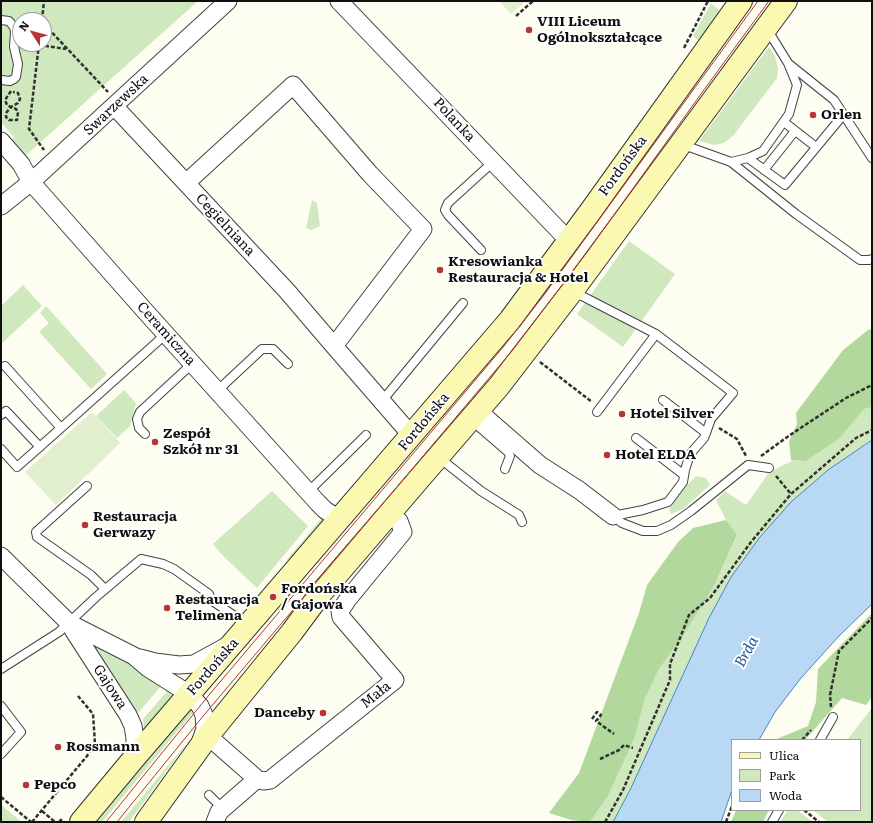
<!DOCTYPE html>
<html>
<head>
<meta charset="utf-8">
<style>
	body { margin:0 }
	#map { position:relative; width:873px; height:823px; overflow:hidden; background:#fefdf2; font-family:Literata,serif }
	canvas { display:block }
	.frame { position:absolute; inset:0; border:2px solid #0f0f0f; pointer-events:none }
	.legend { position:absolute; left:731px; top:739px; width:130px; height:72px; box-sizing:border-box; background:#fff; border:1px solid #9f9f9f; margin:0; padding:5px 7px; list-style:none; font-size:12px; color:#0f0f0f }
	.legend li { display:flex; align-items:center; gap:8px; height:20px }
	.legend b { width:20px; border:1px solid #9f9f9f }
	.north { position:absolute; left:12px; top:12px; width:40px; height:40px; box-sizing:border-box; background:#fff; border:1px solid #9f9f9f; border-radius:50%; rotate:306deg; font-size:11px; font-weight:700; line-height:16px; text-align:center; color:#0f0f0f }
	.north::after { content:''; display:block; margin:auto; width:14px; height:18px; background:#b9342e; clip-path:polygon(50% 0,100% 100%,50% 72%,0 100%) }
</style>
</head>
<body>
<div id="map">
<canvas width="873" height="823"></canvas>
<div class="frame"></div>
<ul class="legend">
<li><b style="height:5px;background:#fbf9b1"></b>Ulica</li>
<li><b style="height:11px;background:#cfe8bd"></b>Park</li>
<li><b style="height:11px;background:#b9d8f3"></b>Woda</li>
</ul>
<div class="north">N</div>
</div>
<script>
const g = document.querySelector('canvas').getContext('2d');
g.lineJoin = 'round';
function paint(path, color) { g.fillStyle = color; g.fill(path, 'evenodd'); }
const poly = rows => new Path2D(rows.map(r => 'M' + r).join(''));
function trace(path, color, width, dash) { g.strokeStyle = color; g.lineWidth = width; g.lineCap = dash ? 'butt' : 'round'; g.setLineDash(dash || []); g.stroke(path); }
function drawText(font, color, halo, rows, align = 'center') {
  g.font = font + ' Literata,serif'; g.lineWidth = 4; g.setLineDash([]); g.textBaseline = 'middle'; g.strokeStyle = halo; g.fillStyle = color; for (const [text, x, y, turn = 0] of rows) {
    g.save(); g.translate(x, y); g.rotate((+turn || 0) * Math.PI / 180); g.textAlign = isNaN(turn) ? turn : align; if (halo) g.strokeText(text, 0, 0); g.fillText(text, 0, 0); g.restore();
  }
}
const green = poly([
	[1,1,198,1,24,157,10,144,14,137,1,122],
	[20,20,44,20,44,44,20,44],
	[711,3,721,12,702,39,698,40,693,36],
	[769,47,775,56,778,69,777,78,733,136,724,143,714,145,699,141],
	[312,200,317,203,320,226,311,230,306,228],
	[629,241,675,274,623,347,577,314],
	[23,285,42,306,1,344,1,306],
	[46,306,107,374,91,389,39,332,49,323,40,313],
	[124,390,136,403,130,426,117,438,96,416],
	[872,407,872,440,865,444,631,788,613,822,590,822,608,796,635,737,644,701,659,669,683,636,714,586,737,536,726,520,716,500,725,491,746,505,768,474,781,466,794,460,806,461,839,439,864,409],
	[696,476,706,478,710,485,683,509,671,514,669,509,687,485],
	[272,491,308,526,257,588,221,554,213,544],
	[324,515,328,521,307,545,285,562],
	[80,631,82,631,162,685,139,712,136,711,133,706],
	[168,690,176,694,145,730,144,729,143,719],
	[191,708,195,710,102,822,93,822],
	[872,708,872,822,828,822,813,810,860,810,860,740,847,740],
	[191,738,129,822,121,822],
	[1,805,22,822,1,822],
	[788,810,797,810,813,822,780,822]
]);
const forest = poly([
	[872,329,872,407,864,409,839,439,806,461,791,460,789,441,797,424,796,413,843,350,868,330],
	[726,520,737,535,714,586,683,636,659,669,644,701,635,737,608,796,590,822,571,820,549,813,579,773,639,613,647,585,678,542,693,528],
	[872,613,872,697,866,705,842,698,805,740,774,740,808,726,816,702,818,669],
	[736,810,769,810,763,822,731,822]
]);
const pitch = poly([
	[499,1,526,1,511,14],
	[92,412,120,443,56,505,25,472]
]);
const water = poly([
	[872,440,872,604,839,636,801,678,775,712,759,740,732,740,732,790,721,822,613,822,631,788,709,618,731,577,760,537,791,502,828,470,872,440]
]);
const path = poly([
	[516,16,533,1],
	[42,20,44,1],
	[44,24,108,92],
	[39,44,29,129,44,150],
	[39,45,66,49],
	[25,48,38,48],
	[684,48,708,1],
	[11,91,5,100,7,105,11,107,16,109,18,112,17,120,9,120,6,117,6,113,11,107,18,103,20,99,18,93,13,92],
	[540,362,592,402],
	[719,428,737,439,746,456],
	[761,456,790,435,846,398,872,385],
	[776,476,791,494],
	[831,707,830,695,839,651,872,618],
	[592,719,597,712,601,715,596,721,614,734],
	[802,740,811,730],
	[600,759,619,750,624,745,633,748],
	[1,797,31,822],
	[804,810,819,822],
	[42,811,55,822],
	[32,822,87,756,95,744,93,714,78,696],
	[59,822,63,818],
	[605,822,623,790,670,680,670,664,689,615,710,598,751,542,791,494,856,438,872,430],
	[726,822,732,806]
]);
const lane = poly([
	[1,20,9,21,14,27,15,32,14,47,18,64,16,77,14,79,10,81,1,80],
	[789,64,834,100,872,158],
	[784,122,816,147],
	[681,144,731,162,796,214,860,260,869,260,872,259],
	[748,158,785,185,844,114],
	[731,162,748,158,763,151,789,114,797,85,788,63,767,29],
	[764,170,795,131],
	[481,250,448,215,445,210,448,203,493,162],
	[571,295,582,296,656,334,733,393,711,419,706,433],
	[217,391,262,349,273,349,288,364],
	[382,401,463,303],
	[597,412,656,334],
	[1,415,6,411,40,447],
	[471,420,508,452,510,456,505,469],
	[61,428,166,334],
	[145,434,139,428,137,419,140,412,193,363],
	[636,438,684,475],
	[1,449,17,467,61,428,5,366],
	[438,459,447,464,481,491,519,515,522,522],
	[87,486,36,532,37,537,91,575,105,589],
	[308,492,366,435],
	[613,516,643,510,668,502,683,482,685,470,690,454,704,438,706,433,663,400],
	[613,516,622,523,643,531,657,531,671,525,691,511,748,465,769,468],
	[1,669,59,632,96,597,141,559,163,564,174,569,209,594,211,600,248,625],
	[1,706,21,732,1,754],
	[820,740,833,717],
	[209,795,223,809],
	[772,822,779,810]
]);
const street = poly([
	[339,1,569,241],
	[114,106,287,291,334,346,412,436],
	[1,141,21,164,31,182,145,311,318,503,325,510,340,520],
	[186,183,293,85,370,174,423,229,334,346],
	[1,206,31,182,228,1],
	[478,411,540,465,579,490,613,516],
	[1,556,68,622,128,715,133,726,135,738,135,757],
	[69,623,134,656,148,668,189,694,200,706,204,715,205,729,200,743],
	[140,658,155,662,179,665,194,664,225,647],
	[208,736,257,779,263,781,270,780,395,680,341,617,340,611,348,599,403,532,399,521,390,513],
	[215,822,219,812,257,779]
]);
const secondary = poly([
	[81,822,135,757,510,320,590,212,741,1],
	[146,822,210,733,292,632,321,593,499,386,573,290,786,1]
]);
const tram = poly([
	[106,822,209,695,504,346,544,295,758,1],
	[117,822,204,715,512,351,588,251,706,87,769,1]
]);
const markers = [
	[529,30,4,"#b9342e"],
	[813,115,4,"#b9342e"],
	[440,270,4,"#b9342e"],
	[622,414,4,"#b9342e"],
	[155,442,4,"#b9342e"],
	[607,455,4,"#b9342e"],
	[85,525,4,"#b9342e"],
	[273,597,4,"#b9342e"],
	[167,608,4,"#b9342e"],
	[323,713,4,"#b9342e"],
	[58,747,4,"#b9342e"],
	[26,785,4,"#b9342e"]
];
const poiNames = [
	["VIII Liceum",537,22],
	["Ogólnokształcące",537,38],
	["Orlen",821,115],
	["Kresowianka",448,262],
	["Restauracja & Hotel",448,278],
	["Hotel Silver",630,414],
	["Zespół",163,434],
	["Szkół nr 31",163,450],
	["Hotel ELDA",615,455],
	["Restauracja",93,517],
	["Gerwazy",93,533],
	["Fordońska",281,589],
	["/ Gajowa",281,605],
	["Restauracja",175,600],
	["Telimena",175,616],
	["Danceby",315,713,"right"],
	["Rossmann",66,747],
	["Pepco",34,785]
];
const streetNames = [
	["Swarzewska",116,105,-43],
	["Polanka",454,120,47],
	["Fordońska",623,166,-54],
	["Cegielniana",225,225,47],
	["Ceramiczna",166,334,48],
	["Fordońska",424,422,-50],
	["Fordońska",213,667,-49],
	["Gajowa",110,687,57],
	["Mała",376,695,-39]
];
const waterNames = [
	["Brda",747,652,-61]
];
paint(green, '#cfe8bd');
paint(forest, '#b2d89d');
paint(pitch, '#e1efce');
paint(water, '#b9d8f3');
trace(water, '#4487c6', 1);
trace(lane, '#424242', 10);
trace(street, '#424242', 19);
trace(secondary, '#313131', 24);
trace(path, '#313131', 2.5, [4, 2]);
trace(lane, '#fff', 8);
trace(street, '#fff', 17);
trace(secondary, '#fbf9b1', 22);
trace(tram, '#b9342e', 1);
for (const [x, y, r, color] of markers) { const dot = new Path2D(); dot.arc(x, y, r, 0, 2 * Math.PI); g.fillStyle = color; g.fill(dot); trace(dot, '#fff', 1.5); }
drawText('bold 14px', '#0f0f0f', '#fff', poiNames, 'left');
drawText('14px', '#0f0f0f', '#fff', streetNames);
drawText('italic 15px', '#1e599b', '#fff', waterNames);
</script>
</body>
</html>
